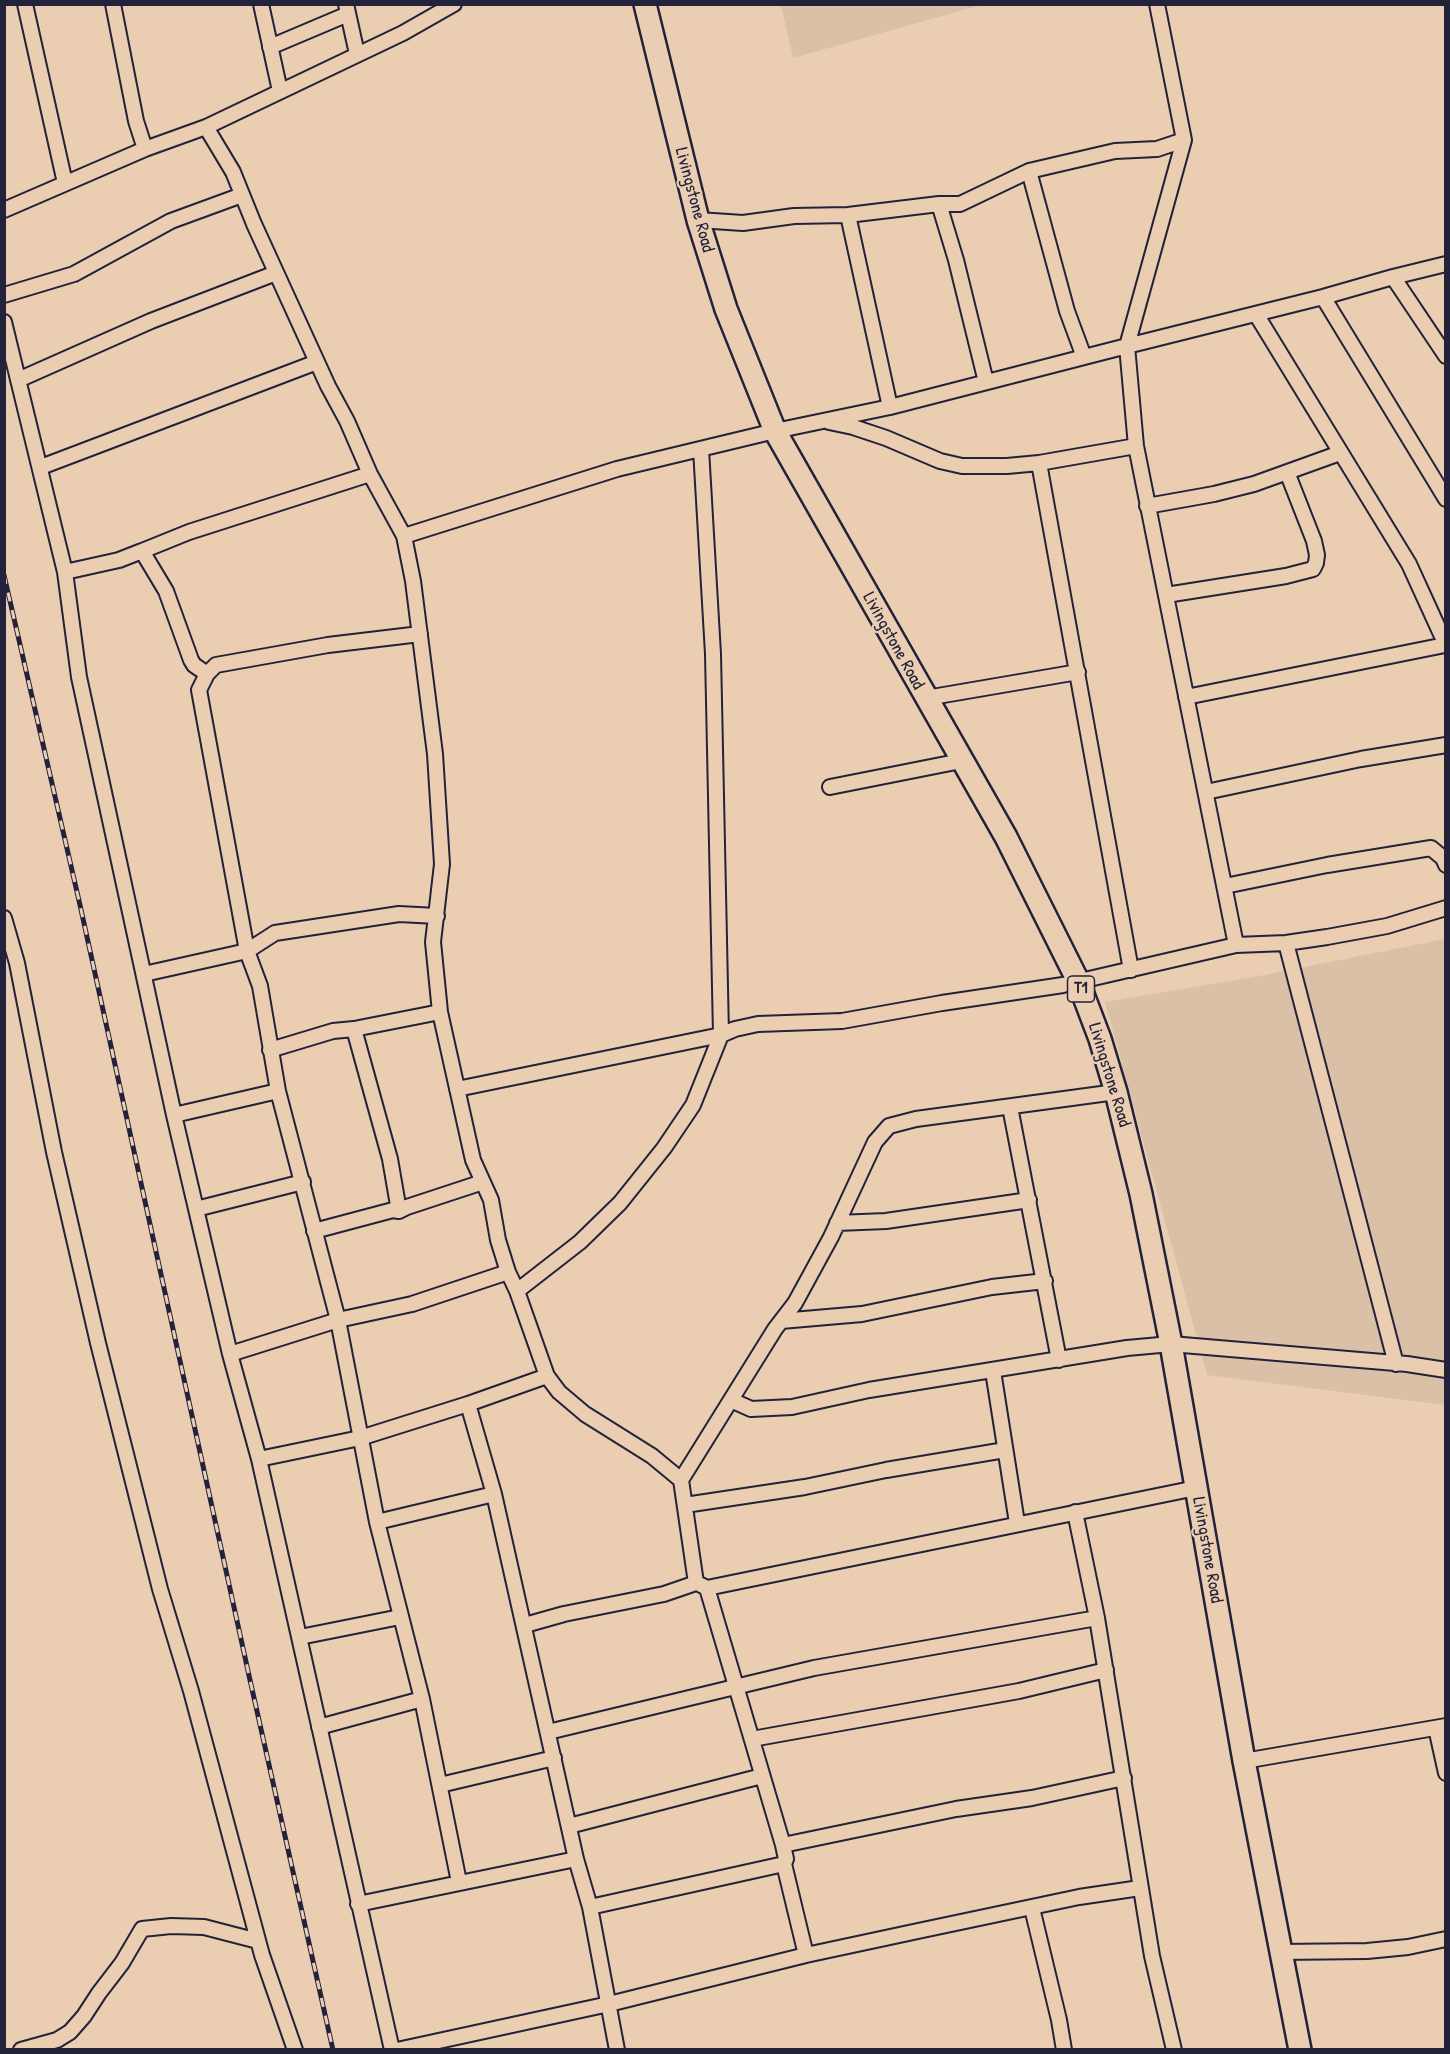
<!DOCTYPE html>
<html>
<head>
<meta charset="utf-8">
<style>
	body { margin:0 }
	#map { position:relative; width:1450px; height:2054px; overflow:hidden; background:#ebceb2; font-family:"Patrick Hand",sans-serif }
	canvas { display:block }
	.frame { position:absolute; inset:0; border:6px solid #22223b; pointer-events:none }
</style>
</head>
<body>
<div id="map">
<canvas width="1450" height="2054"></canvas>
<div class="frame"></div>
</div>
<script>
const g = document.querySelector('canvas').getContext('2d');
g.lineJoin = 'round';
function paint(path, color) { g.fillStyle = color; g.fill(path, 'evenodd'); }
const poly = rows => new Path2D(rows.map(r => 'M' + r).join(''));
function trace(path, color, width, dash) { g.strokeStyle = color; g.lineWidth = width; g.lineCap = dash ? 'butt' : 'round'; g.setLineDash(dash || []); g.stroke(path); }
function drawText(font, color, halo, rows, align = 'center') {
  g.font = font + ' "Patrick Hand",sans-serif'; g.lineWidth = 4.5; g.setLineDash([]); g.textBaseline = 'middle'; g.strokeStyle = halo; g.fillStyle = color; for (const [text, x, y, turn = 0] of rows) {
    g.save(); g.translate(x, y); g.rotate((+turn || 0) * Math.PI / 180); g.textAlign = isNaN(turn) ? turn : align; if (halo) g.strokeText(text, 0, 0); g.fillText(text, 0, 0); g.restore();
  }
}
const built = poly([
	[781,5,781,4,981,5,793,58],
	[1445,939,1445,1405,1207,1375,1105,1002,1264,975]
]);
const minor = poly([
	[25,4,65,183],
	[113,4,136,121,145,149],
	[261,4,280,91],
	[346,4,357,54],
	[1157,4,1184,140,1127,346,1323,297,1393,277,1446,264],
	[270,47,348,14],
	[206,127,233,172,254,224,328,386,347,421,370,474,404,536,413,581,435,754,442,864,433,942,440,1012,473,1160,491,1200,498,1240,508,1272,517,1291,547,1376,559,1392,585,1414,652,1456,681,1480,696,1583,664,1594,564,1614,525,1625],
	[1029,171,1067,311,1084,357],
	[939,204,956,260,986,382],
	[4,210,145,149,206,127,403,33,454,4],
	[848,215,890,407],
	[698,220,743,223,794,216,848,215,939,204,960,204,1029,171,1115,151,1157,149,1184,140],
	[1393,277,1446,356],
	[4,295,74,274,171,221,242,195],
	[1323,297,1446,499],
	[1256,314,1409,564,1446,645],
	[4,322,65,572,79,677,174,1115,230,1354,259,1459,392,2050],
	[18,380,151,321,276,273],
	[829,422,853,427,886,438,940,461,962,466,1007,466,1039,463,1136,446],
	[1039,463,1131,970],
	[41,467,317,362],
	[1147,506,1214,494,1254,484,1340,453],
	[404,536,617,469,775,431,890,407,1127,346,1136,446,1236,945,1063,985,942,1003,842,1021,758,1024,735,1029,721,1035,457,1089],
	[142,551,189,532,370,474],
	[65,572,119,560,142,551,166,591,191,660,194,665,207,674],
	[1166,595,1286,576,1313,569,1316,563,1317,555,1314,541,1287,472],
	[420,634,328,645,216,665,207,674,199,690,247,951,260,986,278,1091,338,1320,377,1522,422,1699,459,1882],
	[1186,697,1445,645],
	[926,698,1078,672],
	[830,787,961,761],
	[1206,792,1361,759,1446,745],
	[1225,886,1327,865,1431,848,1443,858,1446,865],
	[4,918,17,963,54,1152,98,1343,160,1589,191,1691,262,1955,295,2050],
	[1286,943,1396,1364],
	[1236,945,1286,943,1327,937,1387,926,1446,908],
	[144,974,247,951,275,933,399,914,437,916],
	[354,1029,390,1159,399,1211],
	[270,1050,333,1031,354,1029,440,1012],
	[1010,1107,1059,1360],
	[174,1115,278,1091],
	[196,1209,303,1182],
	[837,1223,886,1221,1029,1200],
	[314,1231,393,1210,399,1211,407,1207,483,1182],
	[517,1291,580,1242,620,1203,664,1148,693,1105,721,1035,713,654,701,449],
	[781,1321,862,1314,992,1287,1045,1281],
	[230,1354,338,1320,412,1304,508,1272],
	[993,1371,1017,1523],
	[731,1400,751,1409,792,1407,869,1390,1127,1348,1171,1344,1407,1364,1446,1370],
	[468,1404,494,1494,576,1859,590,1907,617,2050],
	[259,1459,360,1438,468,1404,547,1376],
	[681,1480,775,1329,795,1303,831,1237,875,1142,889,1126,916,1119,1116,1092],
	[685,1505,805,1487,886,1470,1005,1450],
	[1075,1512,1097,1618,1152,1956,1174,2050],
	[377,1522,494,1494],
	[701,1585,707,1588,783,1845,786,1859,784,1864,806,1955],
	[707,1588,1196,1488],
	[300,1637,400,1617],
	[319,1727,422,1699],
	[1436,1728,1446,1773],
	[548,1732,814,1668,1097,1618],
	[752,1739,1019,1691,1106,1670],
	[1244,1761,1446,1726],
	[440,1785,554,1758],
	[569,1826,762,1776],
	[783,1845,956,1809,1032,1798,1124,1778],
	[358,1904,576,1859],
	[590,1907,784,1864],
	[1032,1908,1059,2020,1064,2050],
	[1281,1952,1367,1951,1408,1947,1446,1939],
	[21,2050,57,2040,70,2032,84,2016,99,1993,122,1963,142,1929,171,1926,204,1927,258,1941],
	[397,2050,609,2004,806,1955,918,1931,1079,1897,1140,1888]
]);
const highway = poly([
	[645,4,698,220,726,309,775,431,1006,837,1078,981,1100,1039,1116,1092,1141,1194,1171,1344,1244,1761,1300,2050]
]);
const rail = poly([
	[4,575,80,905,250,1680,333,2050]
]);
const shields = [
	[1081,989,27]
];
const shieldNames = [
	["T1",1081,989]
];
const streetNames = [
	["Livingstone Road",694,200,75],
	["Livingstone Road",893,641,61],
	["Livingstone Road",1109,1075,73],
	["Livingstone Road",1207,1550,80]
];
paint(built, '#dbc0a8');
trace(minor, '#22223b', 18);
trace(highway, '#22223b', 26);
trace(minor, '#ebceb2', 14);
trace(highway, '#ebceb2', 21);
trace(rail, '#22223b', 5);
trace(rail, '#ebceb2', 3, [9]);
for (const [x, y, w] of shields) { const box = new Path2D(); box.roundRect(x - w / 2, y - 13, w, 26, 4.5); g.fillStyle = '#ebceb2'; g.fill(box); trace(box, '#22223b', 1.5); }
drawText('bold 16px', '#22223b', null, shieldNames);
drawText('18px', '#22223b', '#ebceb2', streetNames);
</script>
</body>
</html>
